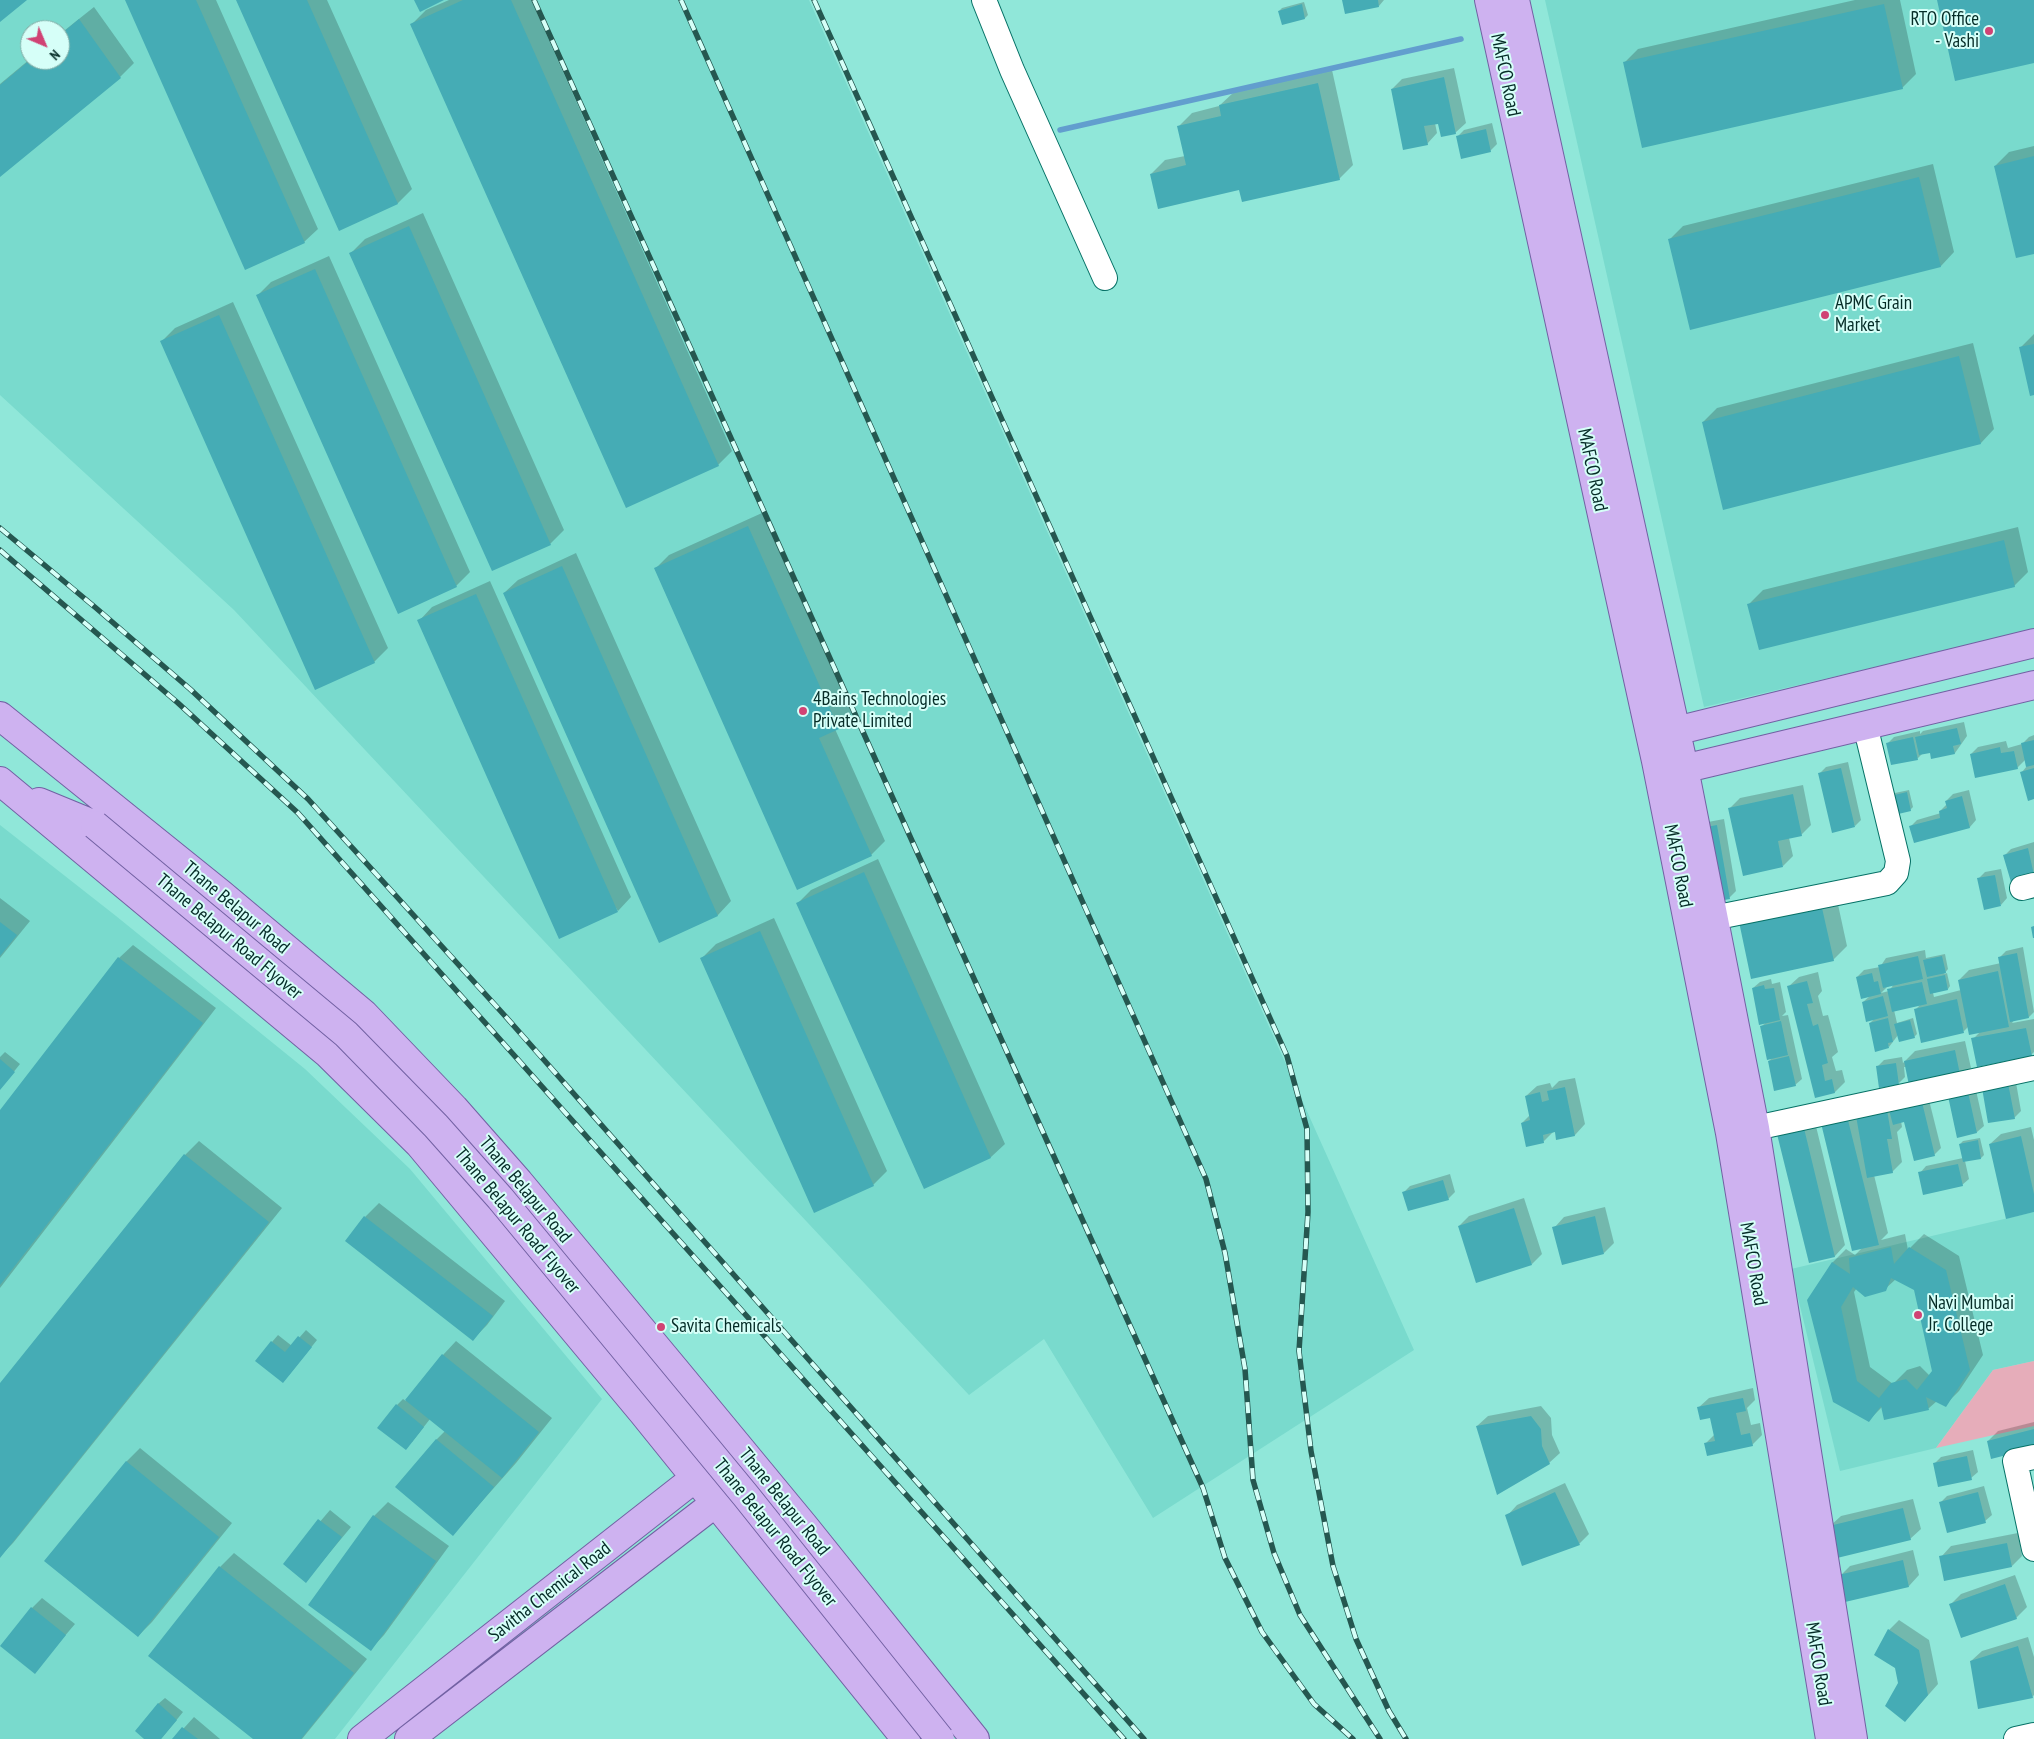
<!DOCTYPE html>
<html>
<head>
<meta charset="utf-8">
<style>
	body { margin:0 }
	#map { position:relative; width:2034px; height:1739px; overflow:hidden; background:#90e7d9; font-family:"PT Sans Narrow",sans-serif }
	canvas { display:block }
	.north { position:absolute; left:20px; top:20px; width:50px; height:50px; box-sizing:border-box; background:#d6fff8; border:1px solid #82aba4; border-radius:50%; rotate:135deg; font-size:14px; font-weight:700; line-height:20px; text-align:center; color:#052c27 }
	.north::after { content:''; display:block; margin:auto; width:18px; height:22px; background:#d04374; clip-path:polygon(50% 0,100% 100%,50% 72%,0 100%) }
</style>
</head>
<body>
<div id="map">
<canvas width="2034" height="1739"></canvas>
<div class="north">N</div>
</div>
<script>
const g = document.querySelector('canvas').getContext('2d');
g.lineJoin = 'round';
function paint(path, color) { g.fillStyle = color; g.fill(path, 'evenodd'); }
const poly = rows => new Path2D(rows.map(r => 'M' + r).join(''));
function trace(path, color, width, dash) { g.strokeStyle = color; g.lineWidth = width; g.lineCap = dash ? 'butt' : 'round'; g.setLineDash(dash || []); g.stroke(path); }
function drawText(font, color, halo, rows, align = 'center') {
  g.font = font + ' "PT Sans Narrow",sans-serif'; g.lineWidth = 4; g.setLineDash([]); g.textBaseline = 'middle'; g.strokeStyle = halo; g.fillStyle = color; for (const [text, x, y, turn = 0] of rows) {
    g.save(); g.translate(x, y); g.rotate((+turn || 0) * Math.PI / 180); g.textAlign = isNaN(turn) ? turn : align; if (halo) g.strokeText(text, 0, 0); g.fillText(text, 0, 0); g.restore();
  }
}
const built = poly([
	[0,0,809,0,1414,1350,1153,1518,1044,1339,969,1395,234,610,0,395],
	[30,30,60,30,60,60,30,60],
	[1545,0,2034,0,2034,630,1704,707],
	[0,825,116,916,305,1069,410,1169,602,1399,335,1739,0,1739],
	[2034,1212,2034,1361,1993,1370,1936,1448,1840,1471,1791,1269]
]);
const green = poly([
	[2034,1361,2034,1426,1936,1448,1993,1370]
]);
const shadow = poly([
	[126,0,216,0,318,229,304,242],
	[238,0,327,0,412,189,398,203,340,229],
	[449,0,531,0,732,451,718,465,412,24,426,10],
	[1343,0,1384,0,1379,6],
	[1855,0,1900,0,1916,74,1902,88,1624,63,1638,49],
	[1304,2,1308,15,1305,18,1283,24,1279,11,1282,8],
	[94,7,134,63,120,77,0,175,0,84,30,59,60,60,60,34],
	[1454,68,1466,123,1455,133,1439,122,1435,123,1437,133,1427,144,1392,89,1402,79],
	[1332,70,1353,165,1339,179,1240,189,1151,174,1165,160,1185,156,1178,127,1192,113,1219,106,1234,92],
	[1492,123,1497,144,1490,151,1457,137,1464,130],
	[2034,146,2034,252,1995,166,2009,152],
	[1933,164,1954,252,1941,266,1669,240,1683,226],
	[423,213,564,530,550,544,351,253,365,239],
	[329,256,470,572,456,586,257,296,271,282],
	[233,302,388,648,374,662,161,342,175,328],
	[2034,334,2034,394,2020,348],
	[1973,343,1994,429,1981,443,1703,422,1717,408],
	[762,513,852,714,835,729,885,841,871,855,798,888,655,569,669,555],
	[2018,527,2028,572,2014,586,1749,604,1763,590],
	[576,553,731,901,718,915,660,941,504,593,518,580],
	[490,581,631,897,618,911,419,621,432,607],
	[1964,722,1967,736,1955,753,1932,757,1931,752,1923,753,1917,759,1888,743,1894,737,1920,731,1920,734,1923,731],
	[2034,735,2034,798,2022,772,2027,766,2026,759,2017,768,1971,754,1978,747,2006,741,2008,748,2022,744,2029,737],
	[1848,762,1861,820,1855,826,1819,774,1826,767],
	[1803,785,1811,825,1801,835,1789,838,1793,856,1783,866,1730,808,1740,798],
	[1909,790,1913,807,1910,810,1892,796,1895,793],
	[1969,790,1976,820,1970,827,1915,841,1911,826,1917,820,1941,813,1940,811,1947,804,1946,801,1953,794],
	[1724,819,1736,891,1730,897,1714,900,1708,822],
	[2034,842,2034,874,2011,880,2004,856,2011,849],
	[878,859,1005,1144,991,1157,924,1187,798,903,811,890],
	[2001,869,2007,898,2001,905,1979,878,1985,872],
	[1834,886,1847,946,1833,960,1752,978],
	[0,898,30,921,0,958],
	[774,918,887,1171,873,1185,702,958,716,944],
	[133,945,216,1008,0,1288,0,1112,119,958],
	[2023,947,2034,1012,2029,1017,2015,1019,2012,1023,2034,1019,2034,1052,2031,1055,1973,1039,1980,1032,1968,1027,1964,1031,1915,1010,1920,1005,1894,1010,1897,1023,1913,1018,1917,1034,1914,1037,1898,1035,1889,1047,1870,1023,1875,1018,1863,1002,1870,996,1857,977,1864,970,1880,967,1886,958,1925,950,1926,958,1945,954,1948,969,1944,974,1947,973,1950,986,1948,989,1933,993,1934,997,1961,990,1959,980,1969,970,2001,963,2000,957,2006,951],
	[1894,984,1889,991,1881,993,1887,987],
	[1818,972,1822,991,1818,996,1823,1016,1828,1015,1838,1052,1832,1057,1836,1071,1842,1070,1845,1082,1835,1092,1816,1097,1788,987,1799,977],
	[1771,979,1772,984,1780,982,1786,1012,1782,1016,1788,1015,1802,1079,1795,1085,1769,1061,1772,1058,1762,1026,1766,1022,1753,988,1760,982],
	[1965,1041,1971,1068,1960,1078,1906,1067,1904,1067,1905,1077,1899,1083,1877,1067,1884,1060,1902,1057,1903,1063,1915,1051],
	[5,1052,20,1064,0,1089,0,1057],
	[2015,1077,2021,1111,2014,1118,1983,1089],
	[1575,1078,1585,1124,1575,1135,1557,1138,1555,1130,1544,1141,1522,1123,1530,1115,1526,1096,1537,1086,1550,1083,1552,1088,1559,1081],
	[1975,1086,1984,1126,1977,1132,1958,1136,1950,1097],
	[1928,1096,1941,1148,1934,1155,1905,1120,1901,1121,1902,1127,1897,1132,1902,1162,1892,1172,1874,1175,1888,1233,1881,1240,1905,1234,1908,1250,1924,1234,1959,1256,1983,1355,1959,1391,1945,1405,1937,1401,1929,1408,1885,1419,1882,1407,1869,1420,1834,1401,1832,1263,1846,1249,1855,1255,1862,1248,1821,1119],
	[1896,1279,1915,1289,1933,1371,1930,1376,1920,1366,1907,1370,1893,1384,1870,1367,1854,1292,1857,1288,1885,1289],
	[1813,1114,1845,1245,1835,1256,1810,1262,1778,1131],
	[2031,1127,2034,1140,2034,1211,1990,1144,2001,1134],
	[1980,1138,1984,1155,1981,1158,1965,1161,1969,1179,1962,1185,1920,1173,1926,1166,1963,1158,1960,1144,1963,1141],
	[199,1141,282,1208,13,1543,0,1556,0,1385,185,1155],
	[1450,1174,1455,1192,1448,1199,1404,1192,1410,1186],
	[1524,1198,1542,1254,1532,1264,1459,1226,1469,1216],
	[379,1203,505,1301,487,1325,473,1339,365,1217],
	[1605,1207,1614,1243,1604,1253,1554,1228,1564,1217],
	[306,1330,317,1340,289,1375,272,1342,278,1335,292,1346],
	[456,1341,552,1418,516,1463,453,1534,436,1440,445,1431,430,1419,412,1442,397,1405,403,1399,406,1401,443,1355],
	[1753,1388,1755,1400,1747,1408,1751,1425,1760,1423,1762,1435,1752,1445,1706,1443,1715,1434,1711,1416,1698,1408,1709,1398],
	[1541,1406,1551,1418,1552,1435,1560,1453,1549,1463,1477,1426,1488,1416],
	[2034,1422,2034,1446,1988,1441,1998,1431],
	[140,1448,232,1523,152,1622,138,1636,126,1462],
	[1973,1450,1978,1472,1971,1478,1935,1463,1941,1457],
	[1565,1483,1589,1534,1579,1544,1507,1516,1517,1505],
	[1984,1486,1992,1515,1985,1521,1941,1502,1947,1496],
	[1913,1499,1921,1529,1910,1539,1830,1526,1841,1516],
	[388,1502,449,1546,384,1635,371,1649,374,1516],
	[330,1510,351,1527,306,1581,284,1564],
	[2018,1533,2022,1556,2012,1566,1941,1557,1951,1546],
	[1913,1550,1919,1575,1909,1586,1840,1576,1850,1566],
	[234,1553,367,1659,302,1739,255,1739,220,1567],
	[2015,1575,2027,1607,2016,1618,1950,1605,1961,1594],
	[42,1598,75,1624,34,1672,32,1608],
	[1899,1620,1929,1640,1938,1684,1915,1710,1899,1683,1889,1630],
	[2028,1637,2034,1657,2034,1695,2032,1697,1971,1661,1982,1651],
	[165,1698,183,1712,161,1739,146,1739,158,1704],
	[194,1717,220,1739,174,1739]
]);
const stream = poly([
	[1060,130,1461,39]
]);
const building = poly([
	[0,0,27,0,0,22],
	[125,0,196,0,305,243,245,270],
	[236,0,307,0,398,204,339,231],
	[414,0,444,0,420,12],
	[463,0,511,0,719,466,626,508,410,24],
	[1342,0,1378,0,1379,7,1345,14],
	[1937,0,2034,0,2034,63,1955,81],
	[1302,4,1305,19,1282,25,1278,11],
	[1884,4,1903,89,1642,148,1623,62],
	[79,19,121,78,0,177,0,85,30,60,60,60,60,35],
	[1444,77,1456,134,1441,137,1438,124,1424,126,1428,145,1403,150,1391,89],
	[1318,83,1340,180,1242,202,1239,190,1158,209,1150,174,1186,165,1177,126,1221,116,1219,105],
	[1486,129,1491,152,1461,159,1456,136],
	[2034,156,2034,254,2016,258,1994,166],
	[1919,177,1941,267,1690,330,1668,239],
	[409,226,551,545,492,571,349,253],
	[315,269,457,587,398,614,256,295],
	[219,315,375,663,315,690,160,341],
	[2034,344,2034,395,2030,396,2019,347],
	[1959,356,1981,444,1723,510,1702,422],
	[748,526,839,729,819,738,872,856,797,890,654,568],
	[2004,540,2015,587,1759,650,1747,604],
	[562,566,718,916,659,943,503,593],
	[476,594,618,912,559,939,417,620],
	[1957,728,1961,744,1953,746,1955,754,1931,759,1930,753,1919,755,1915,737],
	[1913,737,1918,760,1891,765,1886,743],
	[2034,740,2034,765,2026,767,2021,743],
	[2000,747,2001,753,2014,751,2018,769,1975,778,1970,754],
	[1841,768,1855,827,1832,833,1818,773],
	[2034,768,2034,799,2028,801,2020,772],
	[1907,792,1911,811,1894,815,1890,796],
	[1793,794,1802,836,1778,841,1783,867,1743,876,1728,808],
	[1962,796,1970,828,1914,843,1909,826,1940,818,1939,811,1947,808,1945,801],
	[1717,825,1730,899,1713,902,1700,828],
	[2028,848,2034,875,2011,882,2003,855],
	[864,872,991,1158,924,1189,796,903],
	[1995,875,2001,906,1984,910,1977,878],
	[1820,899,1834,961,1751,979,1738,917],
	[0,922,17,935,0,956],
	[2034,926,2034,938,2033,938,2031,927],
	[760,931,874,1186,814,1213,700,958],
	[2017,953,2029,1018,2010,1022,1998,957],
	[1918,956,1923,979,1883,988,1878,965],
	[1942,956,1946,973,1927,977,1923,960],
	[118,957,203,1023,0,1285,0,1110],
	[1998,971,2009,1027,1969,1035,1958,980],
	[1872,973,1874,982,1878,981,1881,994,1861,999,1856,977],
	[1945,975,1948,990,1930,994,1927,979],
	[1807,981,1813,1003,1807,1004,1813,1026,1818,1024,1828,1063,1822,1065,1825,1081,1832,1079,1835,1093,1815,1098,1787,986],
	[1922,982,1927,1004,1892,1012,1887,989],
	[1764,985,1765,989,1774,988,1780,1020,1759,1025,1752,988],
	[1883,996,1888,1016,1866,1022,1862,1002],
	[1957,999,1964,1033,1921,1043,1914,1009],
	[1888,1018,1893,1042,1888,1043,1889,1048,1875,1052,1869,1023],
	[1910,1020,1915,1038,1899,1042,1894,1024],
	[1781,1021,1788,1055,1767,1060,1760,1026],
	[2026,1028,2032,1056,1977,1067,1971,1038],
	[1955,1050,1961,1079,1910,1090,1904,1061],
	[1789,1056,1796,1086,1774,1091,1768,1061],
	[0,1059,15,1072,0,1090],
	[1896,1063,1899,1085,1879,1088,1876,1066],
	[2008,1083,2015,1119,1988,1123,1982,1088],
	[1565,1087,1575,1136,1556,1140,1555,1132,1543,1135,1544,1143,1526,1147,1521,1123,1530,1120,1525,1096,1540,1092,1542,1102,1549,1100,1547,1091],
	[1968,1092,1977,1133,1957,1138,1948,1096],
	[1922,1102,1935,1156,1914,1161,1904,1122,1893,1125,1889,1110],
	[1887,1110,1892,1139,1887,1139,1893,1173,1867,1178,1856,1116],
	[1846,1112,1879,1245,1852,1251,1820,1119],
	[1803,1124,1835,1257,1809,1263,1776,1130],
	[2021,1136,2034,1194,2034,1212,2006,1219,1989,1144],
	[1978,1140,1981,1159,1963,1162,1959,1144],
	[184,1154,269,1222,0,1558,0,1383],
	[1958,1164,1963,1186,1923,1195,1918,1172],
	[1443,1180,1449,1200,1408,1211,1402,1192],
	[1514,1208,1532,1265,1476,1283,1458,1226],
	[364,1216,493,1316,473,1341,345,1241],
	[1595,1216,1604,1254,1562,1265,1552,1227],
	[1891,1247,1894,1264,1909,1247,1946,1270,1970,1370,1946,1407,1926,1397,1929,1410,1884,1420,1881,1406,1869,1422,1833,1402,1807,1300,1832,1262,1850,1274,1849,1258],
	[1891,1278,1914,1290,1932,1371,1917,1390,1906,1379,1891,1383,1879,1398,1857,1381,1841,1307,1853,1287,1865,1297,1886,1291],
	[298,1336,312,1347,283,1383,255,1361,271,1341,285,1352],
	[442,1354,539,1432,502,1478,405,1400],
	[1743,1398,1746,1411,1736,1413,1741,1435,1750,1433,1753,1446,1707,1456,1704,1443,1715,1441,1710,1418,1700,1420,1697,1407],
	[396,1404,424,1427,406,1450,377,1428],
	[1531,1416,1541,1429,1542,1446,1550,1464,1497,1495,1476,1426],
	[2034,1429,2034,1448,1991,1459,1987,1441],
	[436,1439,494,1487,453,1536,395,1487],
	[1967,1456,1972,1480,1938,1487,1933,1463],
	[126,1461,219,1537,138,1637,44,1561],
	[1555,1492,1580,1545,1522,1566,1505,1515],
	[1978,1492,1986,1523,1947,1533,1939,1502],
	[1903,1508,1911,1540,1837,1558,1829,1526],
	[373,1515,436,1561,371,1651,308,1605],
	[318,1519,342,1537,306,1583,283,1564],
	[2007,1543,2012,1567,1944,1581,1939,1556],
	[1903,1560,1909,1587,1845,1602,1838,1575],
	[219,1566,354,1673,301,1739,253,1739,148,1656],
	[2005,1584,2017,1619,1961,1638,1949,1604],
	[31,1607,66,1635,35,1674,0,1646],
	[1888,1629,1919,1650,1928,1695,1905,1722,1885,1706,1898,1683,1895,1668,1874,1655],
	[2018,1646,2033,1698,1978,1709,1970,1661],
	[158,1703,177,1720,161,1739,144,1739,135,1731],
	[182,1727,198,1739,172,1739]
]);
const minor = poly([
	[984,0,1012,70,1105,278],
	[2022,888,2034,885],
	[1713,918,1887,883,1896,873,1898,861,1865,725],
	[1737,1132,2034,1068],
	[2034,1457,2015,1461,2034,1549],
	[2016,1739,2034,1735]
]);
const major = poly([
	[1489,0,1656,761,1730,1133,1830,1739],
	[1515,0,1684,768,1755,1128,1853,1739],
	[0,716,221,894,364,1014,454,1108,519,1182,677,1372,805,1527,975,1739],
	[1659,735,2034,643],
	[1666,773,2034,685],
	[0,781,328,1054,419,1144,643,1413,906,1739],
	[39,802,95,825],
	[362,1739,709,1467],
	[409,1739,731,1491]
]);
const rail = poly([
	[534,0,1203,1488,1225,1558,1262,1632,1314,1704,1353,1739],
	[681,0,1206,1179,1225,1253,1245,1369,1253,1480,1274,1553,1300,1615,1380,1739],
	[814,0,1287,1056,1307,1129,1308,1212,1299,1351,1311,1451,1333,1566,1356,1639,1389,1711,1406,1739],
	[0,528,96,608,190,689,308,799,506,1017,1144,1739],
	[0,550,178,703,298,813,1124,1739]
]);
const majorBridge = poly([
	[95,825,346,1034,436,1126,500,1198,746,1496,940,1739]
]);
const markers = [
	[1989,31,5,"#d04374"],
	[1825,315,5,"#d04374"],
	[803,711,5,"#d04374"],
	[1918,1315,5,"#d04374"],
	[661,1327,5,"#d04374"]
];
const poiNames = [
	["RTO Office",1979,20,"right"],
	["- Vashi",1979,42,"right"],
	["APMC Grain",1835,304],
	["Market",1835,326],
	["4Bains Technologies",813,700],
	["Private Limited",813,722],
	["Navi Mumbai",1928,1304],
	["Jr. College",1928,1326],
	["Savita Chemicals",671,1327]
];
const streetNames = [
	["MAFCO Road",1505,75,78],
	["MAFCO Road",1592,470,78],
	["MAFCO Road",1678,866,79],
	["Thane Belapur Road",236,908,40],
	["Thane Belapur Road Flyover",229,937,40],
	["Thane Belapur Road",525,1190,50],
	["Thane Belapur Road Flyover",517,1221,50],
	["MAFCO Road",1753,1264,80],
	["Thane Belapur Road",784,1502,51],
	["Thane Belapur Road Flyover",775,1533,51],
	["Savitha Chemical Road",550,1592,-38],
	["MAFCO Road",1818,1664,81]
];
paint(built, '#79dacd');
paint(green, '#e6adba');
paint(shadow, '#0003');
trace(stream, '#629ece', 5.5);
paint(building, '#45acb5');
trace(minor, '#067166', 26);
trace(major, '#7261a3', 30);
trace(minor, '#fff', 24);
trace(major, '#ceb2f0', 28);
trace(rail, '#255750', 5.5);
trace(rail, '#d6fff8', 4, [11]);
trace(majorBridge, '#7261a3', 30, []);
trace(majorBridge, '#ceb2f0', 28);
for (const [x, y, r, color] of markers) { const dot = new Path2D(); dot.arc(x, y, r, 0, 2 * Math.PI); g.fillStyle = color; g.fill(dot); trace(dot, '#d6fff8', 2); }
drawText('19px', '#052c27', '#d6fff8', poiNames, 'left');
drawText('19px', '#052c27', '#d6fff8', streetNames);
</script>
</body>
</html>
